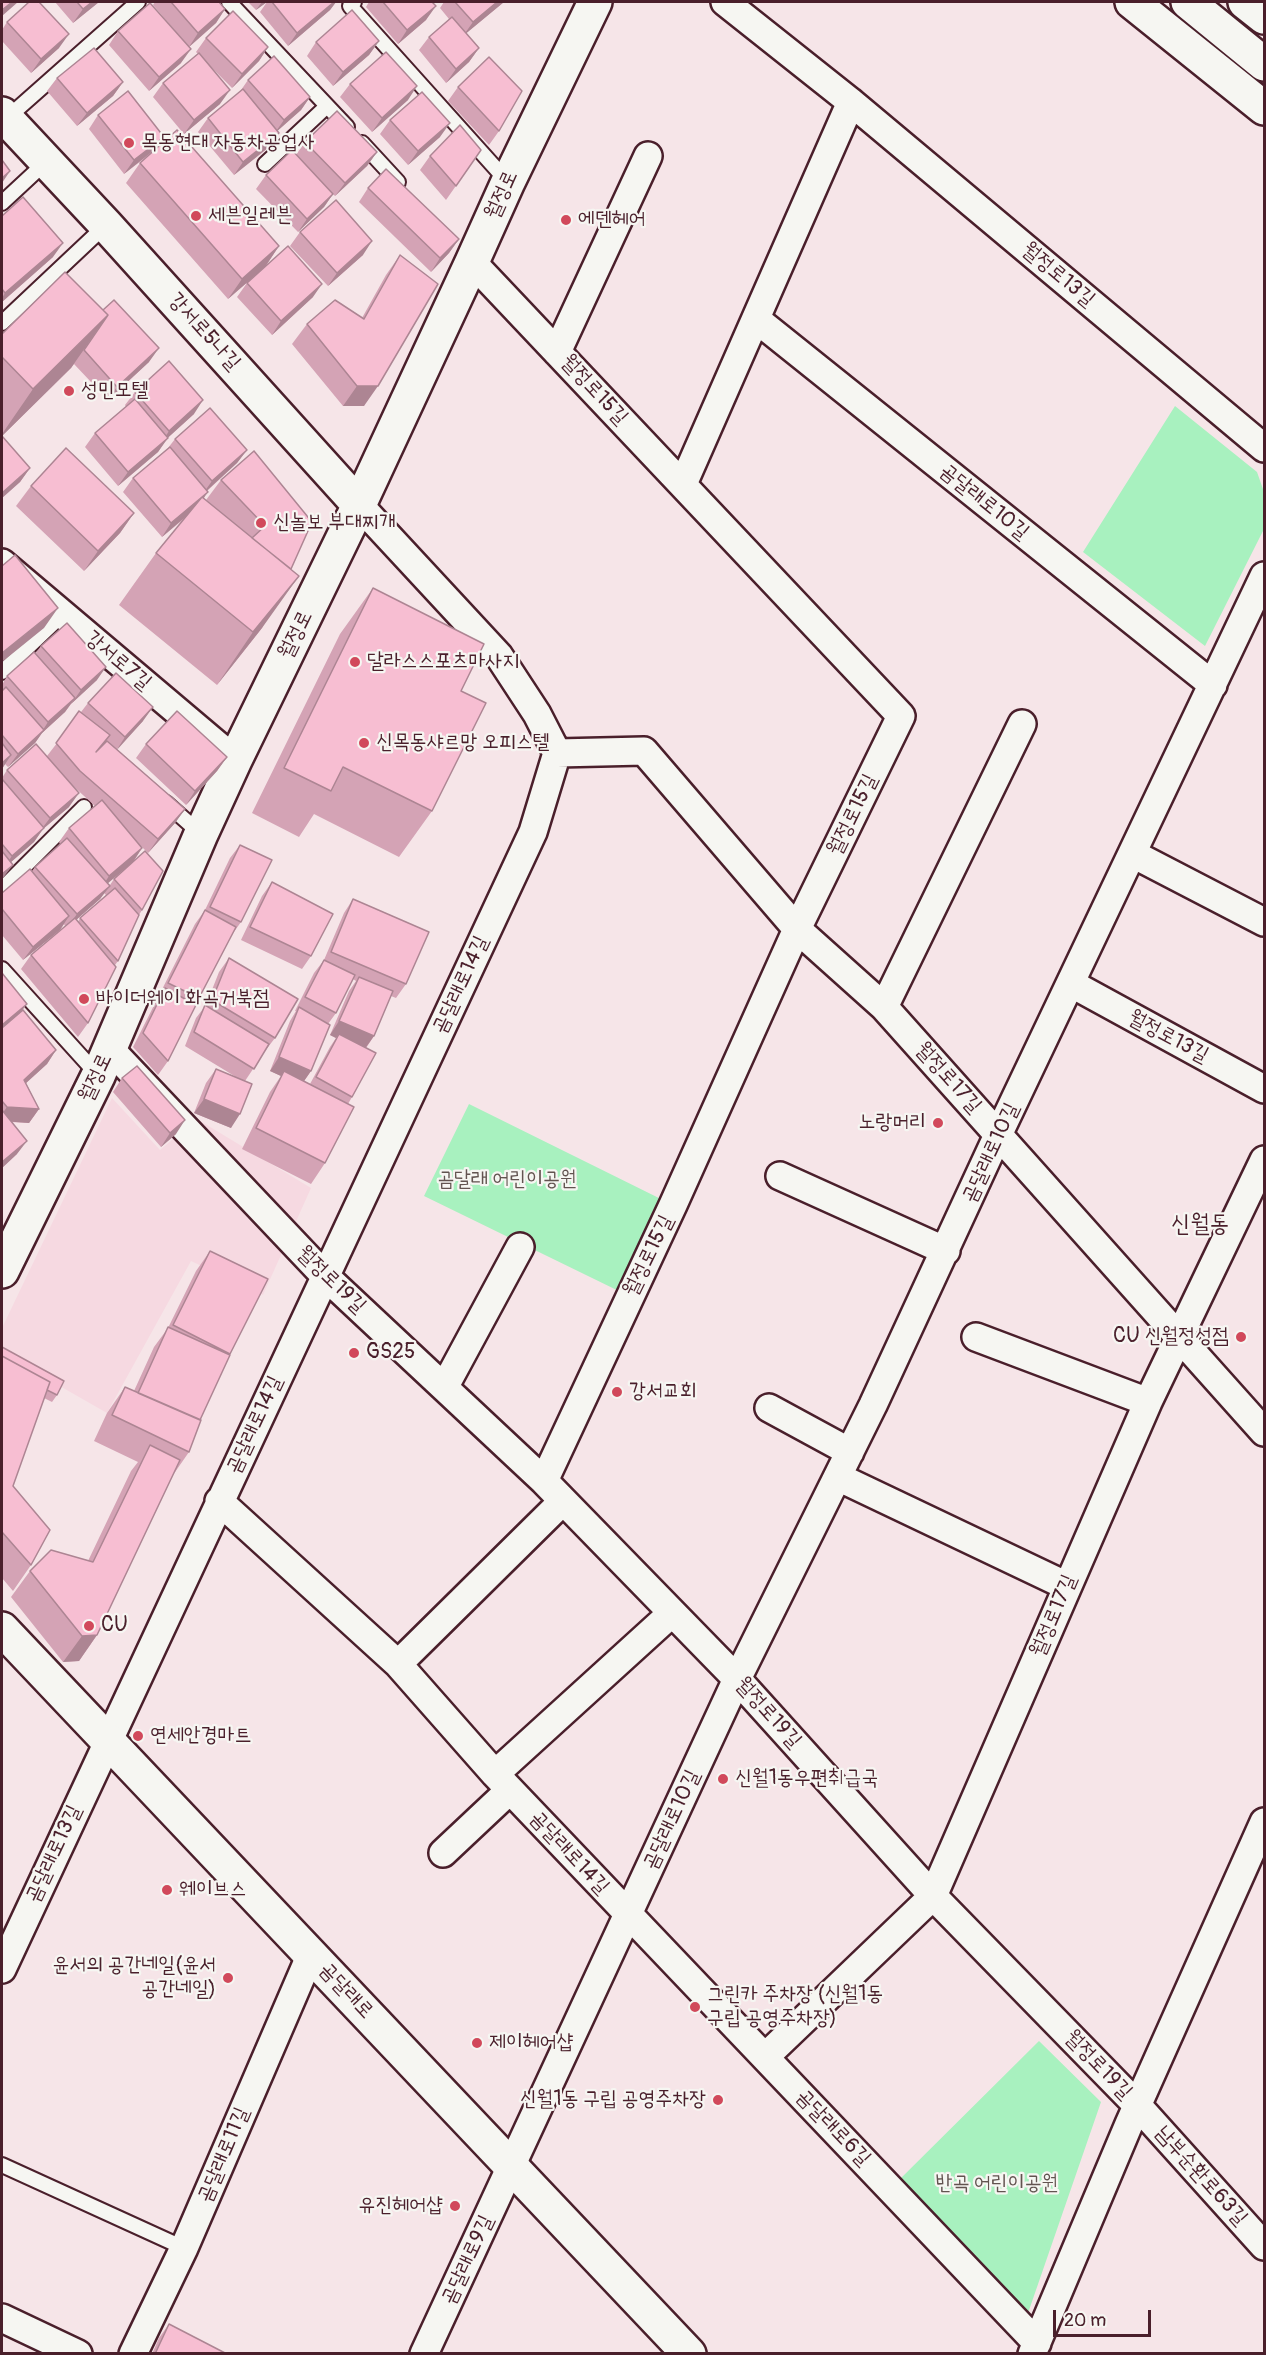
<!DOCTYPE html>
<html>
<head>
<meta charset="utf-8">
<style>
	body { margin:0 }
	#map { position:relative; width:1266px; height:2355px; overflow:hidden; background:#f6e5e8; font-family:Pangolin,sans-serif }
	canvas { display:block }
	.frame { position:absolute; inset:0; border:3px solid #4a1f2b; pointer-events:none }
	.scale { position:absolute; left:1053px; top:2310px; width:98px; height:27px; box-sizing:border-box; border:3px solid #4a1f2b; border-top:0; padding-left:8px; font-size:18px; line-height:21px; white-space:nowrap; color:#4a1f2b; -webkit-text-stroke:4px #f6f6f2; paint-order:stroke }
</style>
</head>
<body>
<div id="map">
<canvas width="1266" height="2355"></canvas>
<div class="frame"></div>
<div class="scale">20 m</div>
</div>
<script>
const g = document.querySelector('canvas').getContext('2d');
g.lineJoin = 'round';
function paint(path, color) { g.fillStyle = color; g.fill(path, 'evenodd'); }
const poly = rows => new Path2D(rows.map(r => 'M' + r).join(''));
function trace(path, color, width, dash) { g.strokeStyle = color; g.lineWidth = width; g.lineCap = dash ? 'butt' : 'round'; g.setLineDash(dash || []); g.stroke(path); }
function drawText(font, color, halo, rows, align = 'center') {
  g.font = font + ' Pangolin,"Poor Story",sans-serif'; g.lineWidth = 4.5; g.setLineDash([]); g.textBaseline = 'middle'; g.strokeStyle = halo; g.fillStyle = color; for (const [text, x, y, turn = 0] of rows) {
    g.save(); g.translate(x, y); g.rotate((+turn || 0) * Math.PI / 180); g.textAlign = isNaN(turn) ? turn : align; if (halo) g.strokeText(text, 0, 0); g.fillText(text, 0, 0); g.restore();
  }
}
const built = poly([
	[112,1098,160,1150,197,1119,311,1188,263,1295,191,1261,107,1413,2,1353,2,1328]
]);
const green = poly([
	[1175,406,1257,472,1264,492,1264,529,1205,646,1083,552],
	[469,1104,673,1205,629,1296,424,1196],
	[1039,2041,1101,2102,1027,2316,896,2183]
]);
const service = poly([
	[229,2,347,127],
	[354,2,350,6,508,182],
	[6,119,138,2],
	[362,143,398,182],
	[265,164,327,106],
	[2,203,46,162],
	[2,323,106,225],
	[2,672,63,614],
	[166,803,201,834],
	[2,889,84,807],
	[2,969,97,1074],
	[2,2165,184,2248]
]);
const minor = poly([
	[725,2,851,102,1264,448],
	[472,262,901,716,797,929,673,1205,544,1481],
	[756,319,1213,685],
	[557,352,648,156],
	[683,484,851,102],
	[2,563,235,760],
	[557,753,644,751,797,929,884,1007,1264,1432],
	[1133,854,1264,922],
	[1072,984,1264,1089],
	[884,1007,1022,724],
	[109,1048,325,1276,544,1481,737,1679,933,1896,1138,2106,1264,2246],
	[780,1176,946,1251],
	[976,1337,1148,1402],
	[445,1386,520,1247],
	[769,1408,850,1452],
	[838,1477,1067,1586],
	[219,1501,398,1664,495,1774,1037,2343],
	[398,1664,563,1501],
	[495,1774,672,1613],
	[443,1853,510,1790],
	[2,1969,533,832,557,753,537,714,499,656,359,505],
	[765,2057,933,1896,1148,1402,1264,1160],
	[2,2318,78,2354],
	[133,2354,184,2248,311,1954],
	[424,2354,737,1679,873,1405,998,1135,1264,576],
	[1032,2354,1129,2124,1264,1822]
]);
const tertiary = poly([
	[2,114,106,225,359,505],
	[2,1271,98,1076,201,834,235,760,359,505,472,262,508,182,595,2],
	[2,1629,689,2354]
]);
const primary = poly([
	[1132,2,1264,108],
	[1245,2,1264,17]
]);
const trunk = poly([
	[1188,2,1264,64]
]);
const wall = poly([
	[55,2,99,2,73,23],
	[155,2,219,2,225,9,216,23,189,47,153,5],
	[248,2,267,2,256,10],
	[267,2,336,2,330,10,288,46,260,12],
	[369,2,432,2,426,20,398,44,366,7],
	[444,2,504,2,466,33,479,48,469,62,446,83,419,50,429,37,449,19,440,8],
	[7,22,59,48,31,73,2,41,2,30],
	[118,31,181,63,149,91,109,45],
	[206,38,268,47,259,61,232,88,212,68,220,104,184,134,153,97,163,83,198,54,196,52],
	[379,41,369,55,333,86,307,56,316,42],
	[57,78,123,82,113,96,77,126,47,91],
	[248,80,310,97,301,110,277,131,279,133,269,147,234,175,198,132,208,118,239,93],
	[350,84,408,100,372,132,340,97],
	[458,87,499,131,489,145,448,101],
	[98,115,164,137,155,149,279,246,265,267,228,299,126,183,140,163,150,154,124,174,89,129],
	[390,120,440,137,408,165,380,134],
	[305,142,377,152,367,166,335,196,333,194,324,207,298,232,256,189,266,175,296,155],
	[481,150,446,200,420,170,430,156],
	[368,188,459,239,449,253,431,272,359,202],
	[2,216,53,257,2,302],
	[300,232,363,255,328,286,290,246],
	[400,255,364,406,343,406,292,344,307,324,362,318,386,275],
	[247,283,313,297,272,335,237,297],
	[2,334,149,362,108,400,74,364,71,368,2,436,30,468,20,482,2,498],
	[135,392,194,414,167,438,158,452,118,486,85,447,95,433,126,407,125,405],
	[175,439,247,450,237,463,207,491,204,498,209,503,206,500,221,480,312,522,262,628,217,685,119,605,156,553,185,518,162,537,123,492,133,478,168,448],
	[31,486,134,513,120,533,84,571,16,506],
	[373,588,432,811,399,857,314,814,299,837,252,813,340,634],
	[41,646,97,680,71,704,65,712,42,733,35,743,8,767,5,764,2,769,2,685,7,676,35,654],
	[88,703,143,721,117,749,185,809,175,823,148,853,141,846,142,848,133,862,107,883,110,885,114,879,142,910,139,915,118,961,115,965,88,1023,78,1037,21,969,31,955,65,926,64,924,60,930,23,960,2,935,2,893,32,871,35,867,60,844,59,842,69,828,95,806,72,785,69,807,43,829,34,842,11,862,2,880,2,778,7,770,47,756],
	[104,893,106,895,80,918,78,922,76,920,100,899],
	[146,744,227,757,217,771,186,805,136,758],
	[240,845,241,922,231,936,199,998,195,1004,168,1061,158,1075,133,1047,195,924,205,910,230,858],
	[272,882,311,956,302,969,241,940,262,896],
	[353,899,406,984,396,998,391,996,374,1036,366,1048,352,1097,348,1104,325,1163,311,1184,242,1149,270,1092,281,1076,270,1071,290,1021,296,1011,295,1011,314,973,324,960,344,913],
	[353,979,356,981,349,991,330,1035,336,1038,330,1047,310,1084,304,1081,311,1071,328,1024,336,1013],
	[229,958,275,1038,265,1051,245,1081,231,1128,194,1113,206,1083,216,1069,236,1077,185,1046,196,1018,206,1005,219,972],
	[2,973,23,1010,56,1050,47,1064,26,1083,39,1109,29,1123,11,1122,17,1154,2,1168],
	[122,1078,176,1134,161,1147,113,1092],
	[210,1251,268,1279,229,1355,200,1420,189,1452,173,1475,97,1635,79,1661,63,1662,11,1597,30,1571,88,1561,131,1471,138,1462,94,1441,107,1413,125,1387,134,1391,154,1347,168,1328,196,1271],
	[2,1347,57,1395,52,1402,44,1398,13,1486,31,1565,13,1591,2,1578],
	[169,2324,227,2354,152,2354,159,2338]
]);
const shadedWall = poly([
	[12,2,18,2,2,16,2,10],
	[92,2,99,2,73,23,83,9],
	[262,2,267,2,256,10],
	[334,2,336,2,330,10,288,46,297,33],
	[497,2,504,2,463,36,473,22],
	[436,6,426,20,398,44,407,30],
	[225,9,216,23,189,47,198,33],
	[69,34,59,48,31,73,41,59],
	[379,41,369,55,333,86,343,72],
	[268,47,259,61,232,88,242,74],
	[479,48,469,62,446,83,456,69],
	[191,49,181,63,149,91,159,77],
	[123,82,113,96,77,126,87,113],
	[417,86,408,100,372,132,382,118],
	[230,90,220,104,184,134,194,120],
	[310,97,301,110,274,134,284,120],
	[450,123,440,137,408,165,418,151],
	[279,133,269,147,234,175,243,162],
	[164,137,154,150,124,174,134,160],
	[377,152,367,166,335,196,345,183],
	[10,171,2,183,2,178],
	[333,194,324,207,298,232,307,219],
	[459,239,449,253,431,272,440,258],
	[372,241,363,255,328,286,337,273],
	[63,243,53,257,2,302,2,298,5,293],
	[279,246,265,267,228,299,242,279],
	[322,284,313,297,272,335,281,321],
	[108,315,71,368,2,436,2,434,33,389],
	[159,348,149,362,108,400,117,387],
	[357,386,378,386,364,406,343,406],
	[203,400,194,414,160,445,169,431],
	[168,438,158,452,118,486,128,472],
	[247,450,237,463,202,495,212,481],
	[30,468,20,482,2,498,2,493],
	[208,492,198,506,162,537,171,523],
	[134,513,120,533,84,571,98,551],
	[299,576,262,628,217,685,253,632],
	[58,608,44,628,2,662,2,653],
	[106,667,97,680,71,704,81,690],
	[75,698,65,712,42,733,35,743,8,767,18,754,41,733,48,722],
	[153,707,143,721,116,751,125,737],
	[11,755,2,769,2,763],
	[227,757,217,771,186,805,195,791],
	[79,793,69,807,43,829,34,842,2,870,12,856,40,831,50,818],
	[185,809,175,823,148,853,158,839],
	[142,848,133,862,100,890,109,876],
	[13,865,3,878,2,880,2,874],
	[110,886,100,899,67,928,77,914],
	[69,916,60,930,23,960,33,947],
	[27,1004,17,1017,2,1031,2,1025],
	[339,1021,374,1036,364,1050,339,1034,336,1038,330,1035],
	[56,1050,47,1064,14,1094,24,1080],
	[279,1057,311,1071,302,1084,284,1071,281,1076,270,1071],
	[204,1099,240,1114,231,1128,194,1113],
	[7,1107,39,1109,29,1123,2,1121,2,1114],
	[185,1120,176,1134,161,1147,170,1133],
	[27,1141,17,1154,2,1168,2,1162],
	[97,1635,79,1661,63,1662,82,1636]
]);
const building = poly([
	[2,2,12,2,2,10,2,2],
	[29,2,39,2,69,34,41,59,7,22,29,2],
	[77,2,92,2,83,9,77,2],
	[171,2,219,2,225,9,198,33,171,2],
	[272,2,334,2,297,33,272,2],
	[383,2,432,2,436,6,407,30,383,2],
	[455,2,497,2,473,22,455,2],
	[150,3,191,49,159,77,118,31,150,3],
	[352,10,379,41,343,72,316,42,352,10],
	[233,11,268,47,242,74,206,38,233,11],
	[452,17,479,48,456,69,429,37,452,17],
	[94,48,123,82,87,113,57,78,94,48],
	[386,52,417,86,382,118,350,84,386,52],
	[199,53,230,90,194,120,163,83,199,53],
	[274,56,310,97,284,120,248,80,274,56],
	[489,57,522,91,499,131,458,87,489,57],
	[243,89,279,133,243,162,208,118,243,89],
	[128,91,164,137,134,160,98,115,128,91],
	[422,92,450,123,418,151,390,120,422,92],
	[337,111,377,152,345,183,305,142,337,111],
	[460,125,481,150,456,186,430,156,460,125],
	[177,130,279,246,242,279,140,163,177,130],
	[292,150,333,194,307,219,266,175,292,150],
	[2,160,10,171,2,178,2,160],
	[386,169,459,239,440,258,368,188,386,169],
	[23,197,63,243,5,293,2,289,2,216,23,197],
	[336,200,372,241,337,273,300,232,336,200],
	[288,246,322,284,281,321,247,283,288,246],
	[400,255,438,284,378,386,357,386,307,324,335,300,364,319,400,255],
	[65,272,108,315,33,389,2,357,2,334,65,272],
	[114,300,159,348,117,387,84,350,108,315,103,310,114,300],
	[169,361,203,400,169,431,135,392,169,361],
	[135,399,168,438,128,472,95,433,135,399],
	[210,408,247,450,212,481,175,439,210,408],
	[2,436,30,468,2,493,2,436],
	[170,447,208,492,202,497,171,523,133,478,170,447],
	[66,448,134,513,98,551,31,486,66,448],
	[254,451,312,522,291,569,252,538,265,526,221,480,254,451],
	[202,497,299,576,253,632,156,553,202,497],
	[15,555,58,608,2,653,2,566,15,555],
	[373,588,484,644,461,691,486,703,432,811,343,767,331,791,284,768,373,588],
	[67,623,106,667,81,690,41,646,67,623],
	[34,652,75,698,48,722,7,676,34,652],
	[116,673,153,707,125,737,88,703,116,673],
	[6,687,44,730,18,754,2,735,2,691,6,687],
	[79,711,110,735,96,752,107,741,185,809,158,839,80,771,56,743,79,711],
	[177,711,227,757,195,791,146,744,177,711],
	[2,743,11,755,2,763,2,743],
	[36,744,79,793,50,818,7,770,36,744],
	[2,779,44,828,12,856,2,844,2,779],
	[102,800,142,848,109,876,69,828,102,800],
	[67,838,110,886,77,914,35,867,67,838],
	[240,845,272,860,241,922,210,907,240,845],
	[2,851,13,865,2,874,2,851],
	[145,851,163,871,142,910,114,879,145,851],
	[30,869,69,916,33,947,2,909,2,893,30,869],
	[272,882,333,914,311,956,250,927,272,882],
	[115,888,139,915,118,961,80,918,115,888],
	[353,899,429,932,406,984,331,952,353,899],
	[205,910,236,927,199,998,168,983,205,910],
	[75,918,116,967,88,1023,31,955,75,918],
	[229,958,298,999,275,1038,212,1000,229,958],
	[324,960,355,975,336,1013,305,997,324,960],
	[2,973,27,1004,2,1025,2,973],
	[359,977,393,991,374,1036,339,1021,359,977],
	[165,988,196,1005,168,1061,143,1033,165,988],
	[205,1005,269,1044,254,1069,194,1032,205,1005],
	[299,1007,330,1025,311,1071,279,1057,299,1007],
	[23,1010,56,1050,24,1080,39,1109,7,1107,2,1101,2,1028,23,1010],
	[339,1034,376,1053,352,1097,316,1077,339,1034],
	[137,1066,185,1120,170,1133,122,1078,137,1066],
	[216,1069,252,1084,240,1114,204,1099,216,1069],
	[284,1071,354,1107,325,1163,256,1128,284,1071],
	[2,1110,27,1141,2,1162,2,1110],
	[210,1251,268,1279,230,1354,173,1325,210,1251],
	[168,1327,230,1355,200,1420,138,1393,168,1327],
	[2,1347,64,1381,57,1395,47,1390,50,1382,2,1356,2,1347],
	[2,1356,50,1382,13,1486,50,1530,31,1565,2,1532,2,1356],
	[125,1387,201,1420,189,1452,112,1415,125,1387],
	[150,1445,180,1460,97,1635,82,1636,30,1571,51,1550,93,1562,150,1445],
	[169,2324,227,2354,155,2354,169,2324]
]);
const markers = [
	[129,143,6,"#d1495b"],
	[196,216,6,"#d1495b"],
	[566,220,6,"#d1495b"],
	[69,391,6,"#d1495b"],
	[261,523,6,"#d1495b"],
	[355,662,6,"#d1495b"],
	[364,743,6,"#d1495b"],
	[84,999,6,"#d1495b"],
	[938,1123,6,"#d1495b"],
	[1241,1337,6,"#d1495b"],
	[354,1353,6,"#d1495b"],
	[617,1392,6,"#d1495b"],
	[89,1626,6,"#d1495b"],
	[138,1736,6,"#d1495b"],
	[723,1779,6,"#d1495b"],
	[167,1890,6,"#d1495b"],
	[228,1978,6,"#d1495b"],
	[695,2007,6,"#d1495b"],
	[477,2043,6,"#d1495b"],
	[718,2100,6,"#d1495b"],
	[455,2206,6,"#d1495b"]
];
const poiNames = [
	["목동현대 자동차공업사",141,143],
	["세븐일레븐",208,216],
	["에덴헤어",578,220],
	["성민모텔",81,391],
	["신놀보 부대찌개",273,523],
	["달라스스포츠마사지",367,662],
	["신목동샤르망 오피스텔",376,743],
	["바이더웨이 화곡거북점",96,999],
	["노랑머리",926,1123,"right"],
	["CU 신월정성점",1229,1337,"right"],
	["GS25",366,1353],
	["강서교회",629,1392],
	["CU",101,1626],
	["연세안경마트",150,1736],
	["신월1동우편취급국",735,1779],
	["웨이브스",179,1890],
	["윤서의 공간네일(윤서",216,1966,"right"],
	["공간네일)",216,1990,"right"],
	["그린카 주차장 (신월1동",707,1995],
	["구립 공영주차장)",707,2019],
	["제이헤어샵",489,2043],
	["신월1동 구립 공영주차장",706,2100,"right"],
	["유진헤어샵",443,2206,"right"]
];
const streetNames = [
	["월정로",502,195,-66],
	["월정로13길",1058,275,40],
	["강서로5나길",204,332,48],
	["월정로15길",594,390,47],
	["곰달래로10길",984,502,39],
	["월정로",296,635,-64],
	["강서로7길",118,661,40],
	["월정로15길",853,815,-64],
	["곰달래로14길",461,985,-65],
	["월정로13길",1168,1037,28],
	["월정로",96,1078,-65],
	["월정로17길",948,1078,48],
	["곰달래로10길",991,1153,-65],
	["월정로15길",649,1256,-64],
	["월정로19길",331,1280,44],
	["곰달래로14길",255,1425,-65],
	["월정로17길",1054,1616,-67],
	["월정로19길",768,1713,48],
	["곰달래로10길",672,1820,-65],
	["곰달래로14길",569,1853,47],
	["곰달래로13길",54,1854,-65],
	["곰달래로",346,1991,47],
	["월정로19길",1098,2065,46],
	["곰달래로6길",833,2128,46],
	["곰달래로11길",224,2155,-67],
	["남부순환로63길",1201,2176,48],
	["곰달래로9길",468,2260,-65]
];
const parkNames = [
	["곰달래 어린이공원",507,1180],
	["반곡 어린이공원",997,2184]
];
const quarterNames = [
	["신월동",1200,1225]
];
paint(built, '#f6d9e1');
paint(green, '#a8f1bf');
trace(service, '#4a1f2b', 18);
trace(minor, '#4a1f2b', 32);
trace(tertiary, '#4a1f2b', 38);
trace(primary, '#4a1f2b', 38);
trace(trunk, '#4a1f2b', 38);
trace(service, '#f6f6f2', 14);
trace(minor, '#f6f6f2', 27);
trace(tertiary, '#f6f6f2', 33);
trace(primary, '#f6f6f2', 33);
trace(trunk, '#f6f6f2', 33);
paint(wall, '#d4a3b5');
paint(shadedWall, '#ad8593');
paint(building, '#f7bed2');
trace(building, '#ad8593', 1.5);
for (const [x, y, r, color] of markers) { const dot = new Path2D(); dot.arc(x, y, r, 0, 2 * Math.PI); g.fillStyle = color; g.fill(dot); trace(dot, '#f6f6f2', 2); }
drawText('21px', '#4a1f2b', '#f6f6f2', poiNames, 'left');
drawText('21px', '#4a1f2b', '#f6f6f2', streetNames);
drawText('21px', '#625450', '#f6f6f2', parkNames);
drawText('24px', '#4a1f2b', '#f6f6f2', quarterNames);
</script>
</body>
</html>
